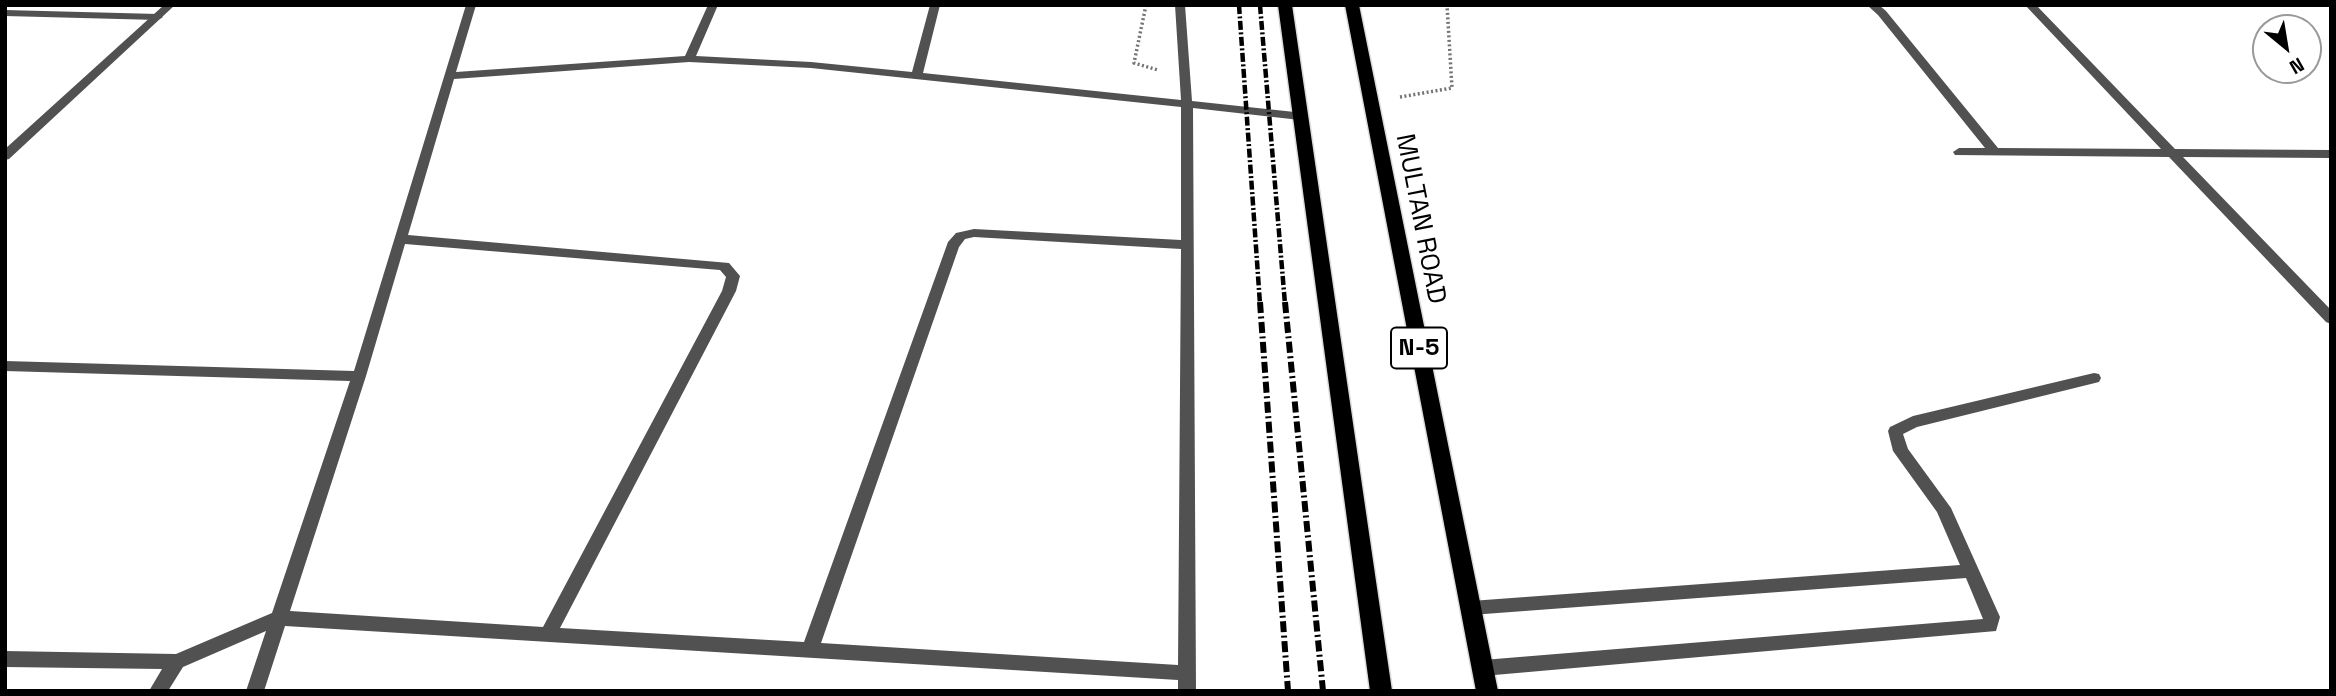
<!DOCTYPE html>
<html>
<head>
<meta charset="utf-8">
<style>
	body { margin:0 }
	#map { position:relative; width:2336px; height:696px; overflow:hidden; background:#fff; font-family:"Space Grotesk",sans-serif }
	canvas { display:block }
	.frame { position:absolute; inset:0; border:7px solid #000; pointer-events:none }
	.north { position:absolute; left:2252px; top:14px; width:70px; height:70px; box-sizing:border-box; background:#fff; border:2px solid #999; border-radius:50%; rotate:150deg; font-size:19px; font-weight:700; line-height:28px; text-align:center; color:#000 }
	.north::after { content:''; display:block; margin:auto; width:24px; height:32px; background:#000; clip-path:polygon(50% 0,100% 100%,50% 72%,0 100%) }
</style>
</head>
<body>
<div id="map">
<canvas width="2336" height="696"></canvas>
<div class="frame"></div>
<div class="north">N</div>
</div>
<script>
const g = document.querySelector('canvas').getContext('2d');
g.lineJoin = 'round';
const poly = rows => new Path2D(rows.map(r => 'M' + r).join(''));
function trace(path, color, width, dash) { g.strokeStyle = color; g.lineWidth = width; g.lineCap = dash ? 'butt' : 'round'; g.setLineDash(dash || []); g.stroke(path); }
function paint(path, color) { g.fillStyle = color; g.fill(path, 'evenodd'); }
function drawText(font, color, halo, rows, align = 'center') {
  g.font = font + ' "Space Grotesk",sans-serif'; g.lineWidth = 5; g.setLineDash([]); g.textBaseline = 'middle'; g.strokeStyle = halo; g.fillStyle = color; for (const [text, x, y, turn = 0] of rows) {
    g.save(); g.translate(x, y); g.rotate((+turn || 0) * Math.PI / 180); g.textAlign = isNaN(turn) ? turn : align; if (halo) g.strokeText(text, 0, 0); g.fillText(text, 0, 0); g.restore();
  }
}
const path = poly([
	[1146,5,1134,63,1158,70],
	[1400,97,1452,88,1447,5]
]);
const service = poly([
	[2094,373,2099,374,2101,378,2099,382,1917,427,1903,434,1908,449,1951,508,2000,617,1996,631,1483,676,1477,673,1474,668,1477,663,1483,660,1983,619,1966,578,1471,615,1465,613,1463,608,1465,603,1471,601,1960,565,1937,512,1893,451,1888,431,1890,427,1913,416,2094,373]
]);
const minor = poly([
	[466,5,476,5,456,72,685,56,708,5,718,5,696,56,811,62,912,72,930,5,940,5,923,73,1181,100,1175,5,1185,5,1192,101,1304,113,1306,116,1300,120,1193,108,1196,691,1178,691,1178,680,285,626,264,691,246,691,266,631,183,667,168,691,149,691,162,669,5,667,5,651,176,654,272,613,350,381,5,371,5,361,354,371,466,5],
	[689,62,811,68,1181,107,1181,240,974,229,956,233,948,242,804,642,560,628,736,291,740,276,729,263,408,235,454,79,689,62],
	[974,237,1181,249,1178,665,821,643,959,247,965,239,974,237],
	[405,244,720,270,726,277,722,291,543,627,290,611,366,376,405,244],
	[1867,5,1879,5,1886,11,1998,148,2161,149,2025,5,2036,5,2175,149,2331,150,2331,158,2183,157,2331,310,2331,324,2326,322,2169,157,1955,155,1953,152,1959,148,1985,148,1878,15,1867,5],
	[5,10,158,14,163,17,158,20,5,16,5,10]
]);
const tertiary = poly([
	[164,5,175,5,9,159,5,160,5,149,164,5]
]);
const primary = poly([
	[1278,5,1292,5,1392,691,1370,691,1278,5],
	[1345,5,1359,5,1498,691,1476,691,1345,5]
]);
const railFar1 = poly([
	[1239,5,1260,304],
	[1260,5,1285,304]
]);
const rail = poly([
	[1260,302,1288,691],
	[1285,302,1323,691]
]);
const shields = [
	[1419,348,56]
];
const shieldNames = [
	["N-5",1419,348]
];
const streetNames = [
	["MULTAN ROAD",1420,219,79]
];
trace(primary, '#dbdbdb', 3);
trace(path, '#737373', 3.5, [2, 2.5]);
paint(service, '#515151');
paint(minor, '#515151');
paint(tertiary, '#515151');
paint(primary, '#000');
trace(railFar1, '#000', 4.5, [9, 2.5, 2, 2.5]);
trace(rail, '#000', 6, [11, 3.5, 2, 3.5]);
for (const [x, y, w] of shields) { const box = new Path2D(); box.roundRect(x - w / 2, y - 20.5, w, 41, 5); g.fillStyle = '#fff'; g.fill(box); trace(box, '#000', 2); }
drawText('bold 24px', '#000', null, shieldNames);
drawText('26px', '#000', '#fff', streetNames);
</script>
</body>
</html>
